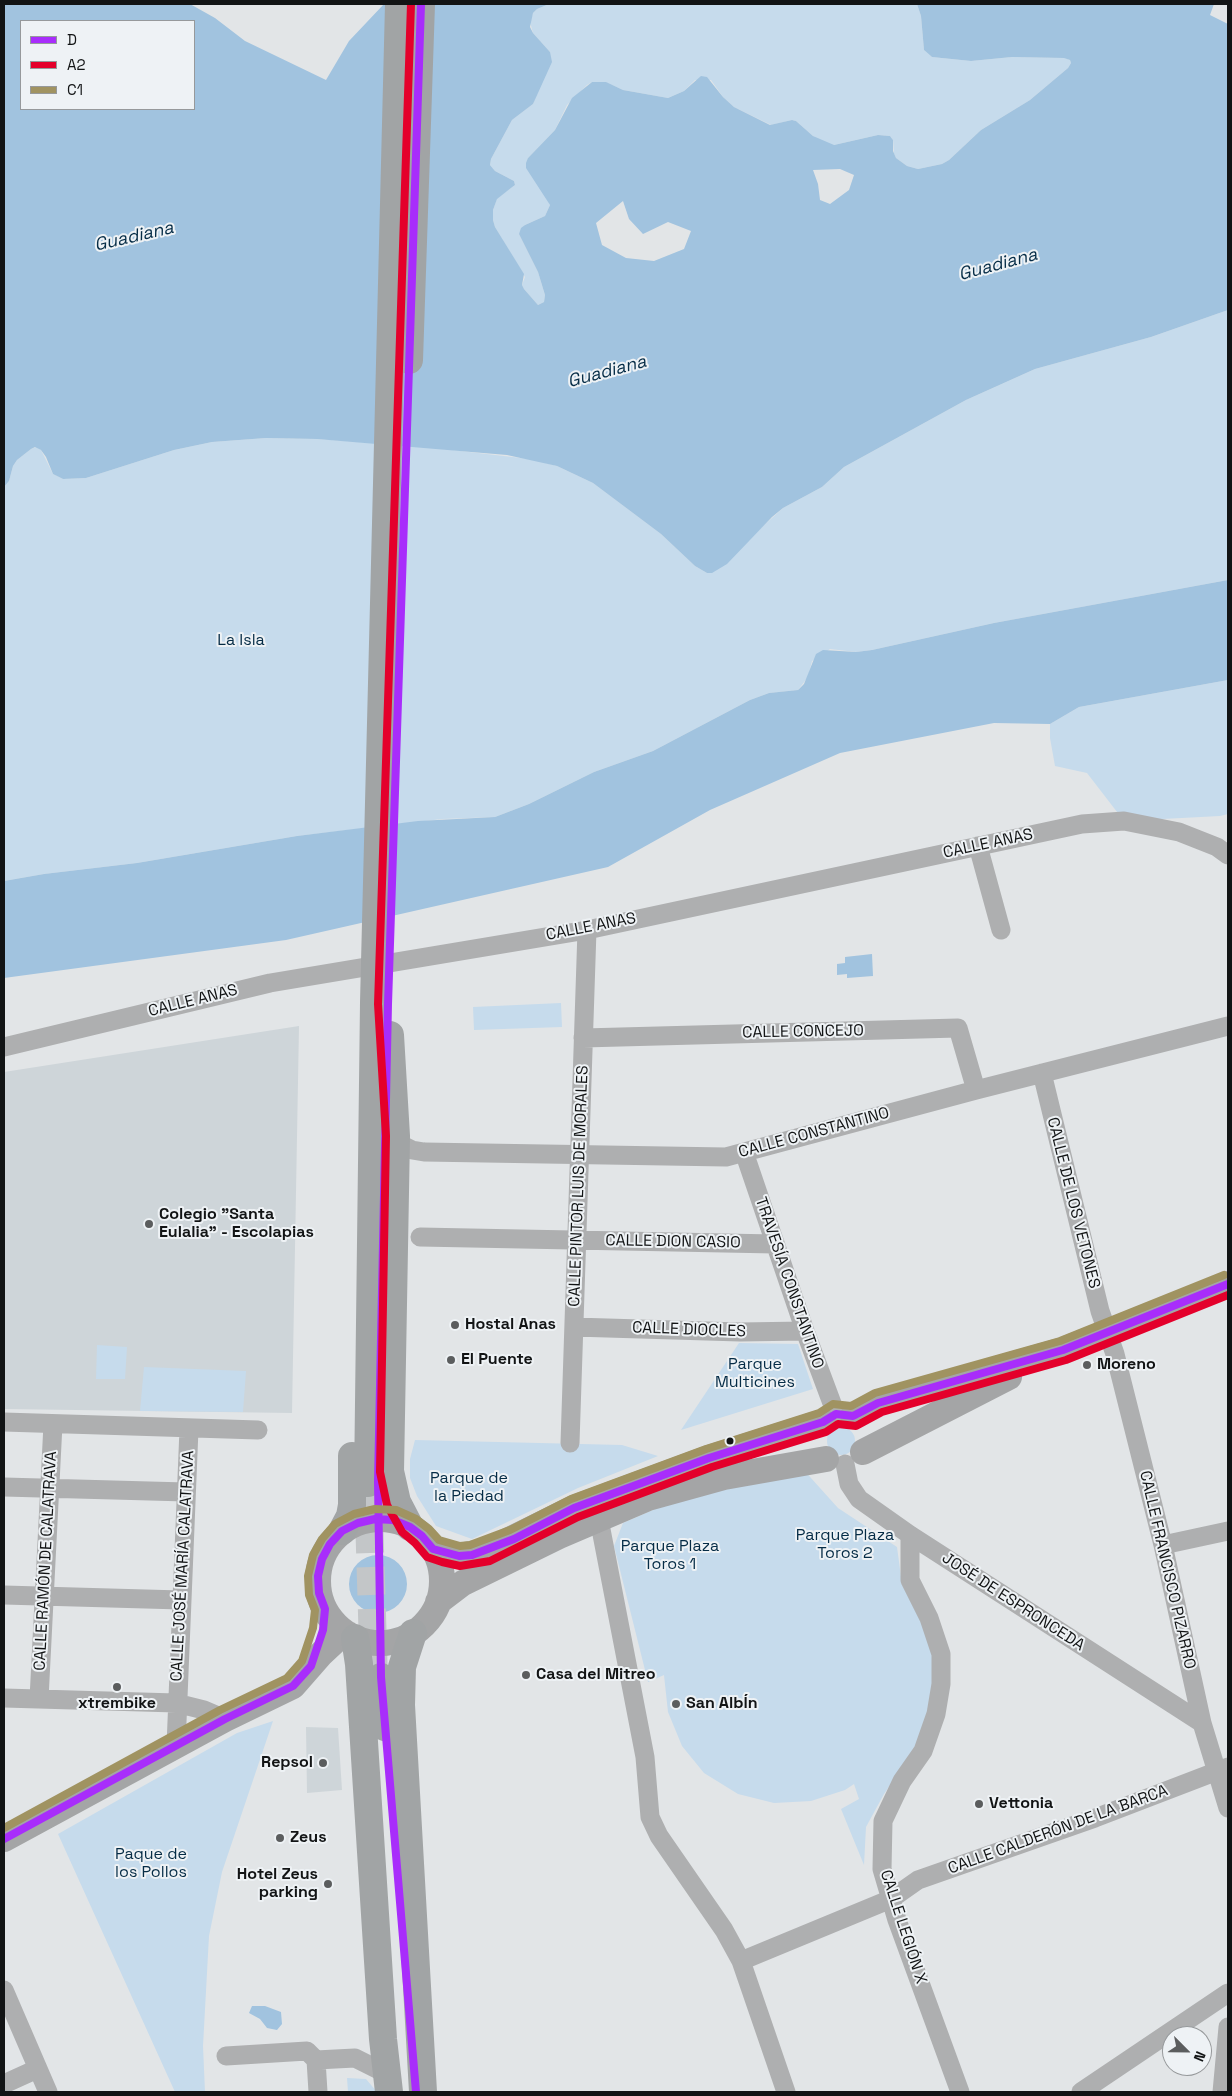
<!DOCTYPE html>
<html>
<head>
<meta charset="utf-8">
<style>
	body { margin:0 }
	#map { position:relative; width:1232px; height:2096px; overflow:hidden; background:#e2e5e7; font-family:"Space Grotesk",sans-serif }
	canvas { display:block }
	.frame { position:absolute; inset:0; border:5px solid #121415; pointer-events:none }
	.legend { position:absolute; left:20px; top:20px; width:175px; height:90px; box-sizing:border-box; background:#eef2f5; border:1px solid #96999b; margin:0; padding:6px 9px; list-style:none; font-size:15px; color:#121415 }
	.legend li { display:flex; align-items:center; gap:10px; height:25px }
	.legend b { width:25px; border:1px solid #96999b }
	.north { position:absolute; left:1162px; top:2026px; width:50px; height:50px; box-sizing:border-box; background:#eef2f5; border:1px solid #96999b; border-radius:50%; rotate:113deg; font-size:14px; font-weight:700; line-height:20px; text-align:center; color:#121415 }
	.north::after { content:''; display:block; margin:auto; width:18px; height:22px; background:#5b5d5e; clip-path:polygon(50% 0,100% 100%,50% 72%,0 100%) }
</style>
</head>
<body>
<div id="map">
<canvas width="1232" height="2096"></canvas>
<div class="frame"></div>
<ul class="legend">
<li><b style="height:6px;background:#a82dfb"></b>D</li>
<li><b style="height:6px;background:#e4002b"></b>A2</li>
<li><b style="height:6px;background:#a09361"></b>C1</li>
</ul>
<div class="north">N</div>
</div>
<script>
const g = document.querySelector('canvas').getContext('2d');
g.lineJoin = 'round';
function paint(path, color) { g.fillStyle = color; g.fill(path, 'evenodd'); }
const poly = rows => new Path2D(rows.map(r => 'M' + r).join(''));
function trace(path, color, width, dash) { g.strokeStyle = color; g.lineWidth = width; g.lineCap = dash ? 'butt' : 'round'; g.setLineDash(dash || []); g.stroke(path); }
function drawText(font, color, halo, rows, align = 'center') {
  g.font = font + ' "Space Grotesk",sans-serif'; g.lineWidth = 4; g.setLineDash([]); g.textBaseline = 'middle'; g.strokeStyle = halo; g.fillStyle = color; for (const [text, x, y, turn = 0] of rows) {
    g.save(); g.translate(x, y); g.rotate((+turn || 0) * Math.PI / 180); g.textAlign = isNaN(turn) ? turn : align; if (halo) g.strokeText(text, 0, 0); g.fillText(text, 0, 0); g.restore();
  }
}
const built = poly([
	[299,1026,292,1413,4,1409,4,1072],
	[306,1727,338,1728,342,1790,307,1793]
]);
const green = poly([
	[549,4,917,4,921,16,924,50,932,57,971,61,1012,57,1065,58,1070,60,1071,63,1068,68,1030,100,981,130,949,160,942,164,918,169,907,166,896,158,894,154,893,140,890,136,878,135,834,145,829,145,813,136,796,121,792,120,771,125,734,107,723,97,711,80,695,80,684,91,668,98,623,90,605,82,592,82,587,85,567,105,555,130,528,158,550,205,545,216,525,225,519,234,538,272,545,295,544,302,538,305,524,289,522,285,525,277,495,227,493,220,493,210,497,198,511,188,515,185,514,181,495,171,490,165,491,159,512,120,533,104,550,52,533,33,530,22,533,13,537,9],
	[1228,310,1228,580,994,623,872,650,856,652,830,649,812,661,808,677,798,690,769,693,750,700,653,751,594,772,529,804,495,817,442,819,297,836,137,863,44,874,4,881,4,487,9,481,13,466,17,460,31,449,36,447,41,450,53,474,63,479,86,478,174,450,212,442,266,438,317,439,417,446,530,459,557,466,593,483,661,534,695,566,707,573,712,572,783,508,822,487,844,467,966,400,1035,369,1151,337],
	[1228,680,1228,814,1220,816,1124,821,1087,773,1055,766,1050,738,1050,724,1079,707],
	[561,1003,562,1027,474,1030,473,1007],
	[739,1343,798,1344,813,1389,681,1430],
	[97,1345,127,1347,125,1379,96,1379],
	[144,1367,246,1371,243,1412,140,1411],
	'827 1441a14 14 0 1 1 28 0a14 14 0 1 1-28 0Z',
	[415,1440,622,1445,658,1456,578,1488,472,1539,436,1526,417,1496,410,1478,410,1459],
	[802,1468,838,1508,897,1547,902,1584,921,1617,932,1649,934,1686,919,1743,884,1794,866,1827,864,1865,841,1809,859,1799,854,1784,845,1790,811,1801,774,1803,738,1794,704,1773,682,1746,668,1712,664,1675,648,1682,614,1546,623,1523,676,1500],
	[273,1721,222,1872,209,1936,203,2046,205,2092,175,2092,58,1834,237,1733],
	[347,2078,366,2079,377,2092,348,2092]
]);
const water = poly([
	[4,4,190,4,215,18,245,41,326,80,349,41,384,4,549,4,537,9,533,13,530,27,533,33,550,52,552,62,533,104,512,120,491,159,490,165,495,171,514,181,515,185,511,188,497,199,493,210,493,220,495,227,524,274,522,285,524,289,538,305,544,302,545,295,538,272,519,234,521,228,525,225,545,216,550,205,526,168,526,163,528,158,555,130,572,98,592,82,606,82,623,90,668,98,684,91,701,76,707,77,723,97,734,107,770,125,792,120,796,121,813,136,834,145,878,135,890,136,893,140,893,151,896,158,907,166,918,169,942,164,949,160,981,130,1030,100,1068,68,1071,63,1070,60,1064,58,1012,57,971,61,932,57,924,50,921,16,917,4,1214,4,1210,15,1228,24,1228,310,1151,337,1035,369,966,400,844,467,822,487,783,508,772,517,727,564,712,573,707,573,695,566,661,534,593,483,557,466,507,455,317,439,266,438,212,442,174,450,86,478,63,479,53,474,46,457,41,450,35,447,31,449,17,460,13,466,9,481,4,487],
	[21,21,194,21,194,109,21,109],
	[840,169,854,175,849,190,830,204,820,200,818,184,813,170],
	[623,201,629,219,643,234,668,222,691,231,684,249,654,261,626,258,602,245,596,223],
	[1228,580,1228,680,1079,707,1050,724,994,723,840,753,710,810,608,867,286,940,4,978,4,881,44,874,137,863,297,836,418,821,495,817,529,804,594,772,653,751,750,700,769,693,798,690,804,684,816,654,823,650,856,652,872,650,994,623],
	[872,954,873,976,847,978,847,974,837,975,837,964,845,963,845,957],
	'349 1584a29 29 0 1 1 58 0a29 29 0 1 1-58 0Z',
	[252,2006,265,2006,281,2012,282,2024,277,2030,267,2028,260,2019,249,2013]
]);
const highwayTunnel = poly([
	[368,1483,374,1679]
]);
const street = poly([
	[978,846,1001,930],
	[583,1038,958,1028,976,1090],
	[4,1047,270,983,587,930,1082,824,1124,821,1179,832,1217,847,1228,855],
	[1042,1073,1100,1311,1115,1354,1163,1545,1202,1723,1228,1808],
	[396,1136,404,1146,412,1150,424,1152,726,1157,976,1090,1228,1026],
	[744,1152,805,1331,836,1414],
	[420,1237,775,1244],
	[574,1327,740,1332,805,1331],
	[4,1422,258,1430],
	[570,1443,587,930],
	[845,1464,849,1484,859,1499,910,1535,1202,1723],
	[4,1487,186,1492],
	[599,1519,645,1757,650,1817,659,1836,724,1930,741,1961,786,2092],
	[910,1535,910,1580,929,1618,941,1654,941,1684,936,1714,923,1751,902,1781,883,1821,882,1869,897,1920,960,2092],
	[1163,1545,1228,1531],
	[4,1595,181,1600],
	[4,1698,176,1703,204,1710,225,1719],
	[39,1699,53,1424],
	[176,1746,189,1429],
	[741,1961,891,1899,918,1880,1095,1818,1228,1767],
	[4,1990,48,2092],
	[226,2056,307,2051,316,2060,318,2092],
	[316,2060,355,2058,387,2074],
	[4,2084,37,2069],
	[1081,2092,1228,1993],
	[1222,2092,1228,2027]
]);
const secondary = poly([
	[853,1416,878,1403,1063,1350,1228,1284],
	[863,1452,1009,1377],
	'318 1581a62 62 0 1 1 124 0a62 62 0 1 1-124 0Z',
	[433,1549,459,1556,487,1551,574,1508,709,1458,823,1422],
	[438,1602,463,1583,559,1536,648,1498,724,1477,826,1459],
	[4,1839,225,1719,293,1686,321,1654,336,1640,348,1634]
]);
const highway = poly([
	[409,360,421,4],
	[390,1035,396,1136,390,1471,397,1502,410,1527],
	[368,1483,374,1003,399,4],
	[342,1531,350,1516,352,1505,352,1456],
	[413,1633,402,1667,401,1705,423,2092],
	[355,1638,359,1664,383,2039,389,2092],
	[381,1677,385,1727]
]);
const bus1 = poly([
	[4,1839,225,1719,293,1686,311,1666,323,1630,325,1609,319,1593,318,1576,322,1559,330,1544,342,1531,358,1523,375,1519,393,1520,410,1527,422,1536,433,1549,459,1556,472,1555,514,1539,574,1508,709,1458,823,1422,836,1414,853,1416,878,1403,1063,1350,1228,1284],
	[416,2092,381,1677,378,1482,388,1004,421,4]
]);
const bus2 = poly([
	[411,4,378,1004,386,1136,380,1472,387,1505,402,1532,415,1543,427,1557,442,1562,460,1566,490,1561,578,1517,712,1467,826,1432,838,1424,856,1426,882,1412,1066,1360,1228,1295]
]);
const bus3 = poly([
	[4,1828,220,1710,287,1678,302,1661,313,1628,315,1610,309,1595,308,1576,313,1555,322,1539,335,1524,354,1514,375,1509,396,1510,416,1519,429,1529,439,1540,460,1546,470,1545,510,1530,571,1499,706,1449,819,1413,833,1404,851,1406,875,1393,1060,1341,1224,1275]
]);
const markers = [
	[149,1224,5,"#5b5d5e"],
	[455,1325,5,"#5b5d5e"],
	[451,1360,5,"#5b5d5e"],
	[1087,1365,5,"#5b5d5e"],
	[730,1441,4.5,"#121415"],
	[526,1675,5,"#5b5d5e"],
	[117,1687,5,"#5b5d5e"],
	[676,1704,5,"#5b5d5e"],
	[323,1763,5,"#5b5d5e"],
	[979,1804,5,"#5b5d5e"],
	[280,1838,5,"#5b5d5e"],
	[328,1884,5,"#5b5d5e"]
];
const parkNames = [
	["La Isla",241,641],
	["Parque",755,1365],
	["Multicines",755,1383],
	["Parque de",469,1479],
	["la Piedad",469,1497],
	["Parque Plaza",845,1536],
	["Toros 2",845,1554],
	["Parque Plaza",670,1547],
	["Toros 1",670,1565],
	["Paque de",151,1855],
	["los Pollos",151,1873]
];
const streetNames = [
	["CALLE ANAS",988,844,-12],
	["CALLE ANAS",591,927,-11],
	["CALLE ANAS",193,1001,-14],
	["CALLE CONCEJO",803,1032,-1],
	["CALLE CONSTANTINO",814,1133,-15],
	["CALLE PINTOR LUIS DE MORALES",579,1186,-88],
	["CALLE DE LOS VETONES",1073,1203,76],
	["CALLE DION CASIO",673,1242,1],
	["TRAVESÍA CONSTANTINO",789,1283,71],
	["CALLE DIOCLES",689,1330,2],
	["CALLE RAMÓN DE CALATRAVA",46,1561,-87],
	["CALLE JOSÉ MARÍA CALATRAVA",183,1566,-87],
	["CALLE FRANCISCO PIZARRO",1167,1570,77],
	["JOSÉ DE ESPRONCEDA",1013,1602,33],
	["CALLE CALDERÓN DE LA BARCA",1058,1830,-20],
	["CALLE LEGIÓN X",903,1927,72]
];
const poiNames = [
	["Colegio \"Santa",159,1215],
	["Eulalia\" - Escolapias",159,1233],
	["Hostal Anas",465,1325],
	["El Puente",461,1360],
	["Moreno",1097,1365],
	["Casa del Mitreo",536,1675],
	["xtrembike",117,1704,"center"],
	["San Albĺn",686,1704],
	["Repsol",313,1763,"right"],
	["Vettonia",989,1804],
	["Zeus",290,1838],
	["Hotel Zeus",318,1875,"right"],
	["parking",318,1893,"right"]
];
const waterNames = [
	["Guadiana",134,237,-13],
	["Guadiana",998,265,-15],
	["Guadiana",607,372,-15]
];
paint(built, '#ced5d9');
paint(green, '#c6dbec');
paint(water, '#a1c3df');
trace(highwayTunnel, '#c3c6c8', 28, [28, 14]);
trace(street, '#aeafb0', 19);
trace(secondary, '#a4a5a6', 26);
trace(highway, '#a1a4a5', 28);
trace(bus1, '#a82dfb', 8);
trace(bus2, '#e4002b', 8);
trace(bus3, '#a09361', 8);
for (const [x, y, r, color] of markers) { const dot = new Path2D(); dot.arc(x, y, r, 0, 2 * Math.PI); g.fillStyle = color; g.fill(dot); trace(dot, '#eef2f5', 2); }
drawText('16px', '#052c46', '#eef2f5', parkNames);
drawText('16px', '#121415', '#eef2f5', streetNames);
drawText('bold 16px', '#121415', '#eef2f5', poiNames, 'left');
drawText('italic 18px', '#062d47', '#eef2f5', waterNames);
</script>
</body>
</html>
